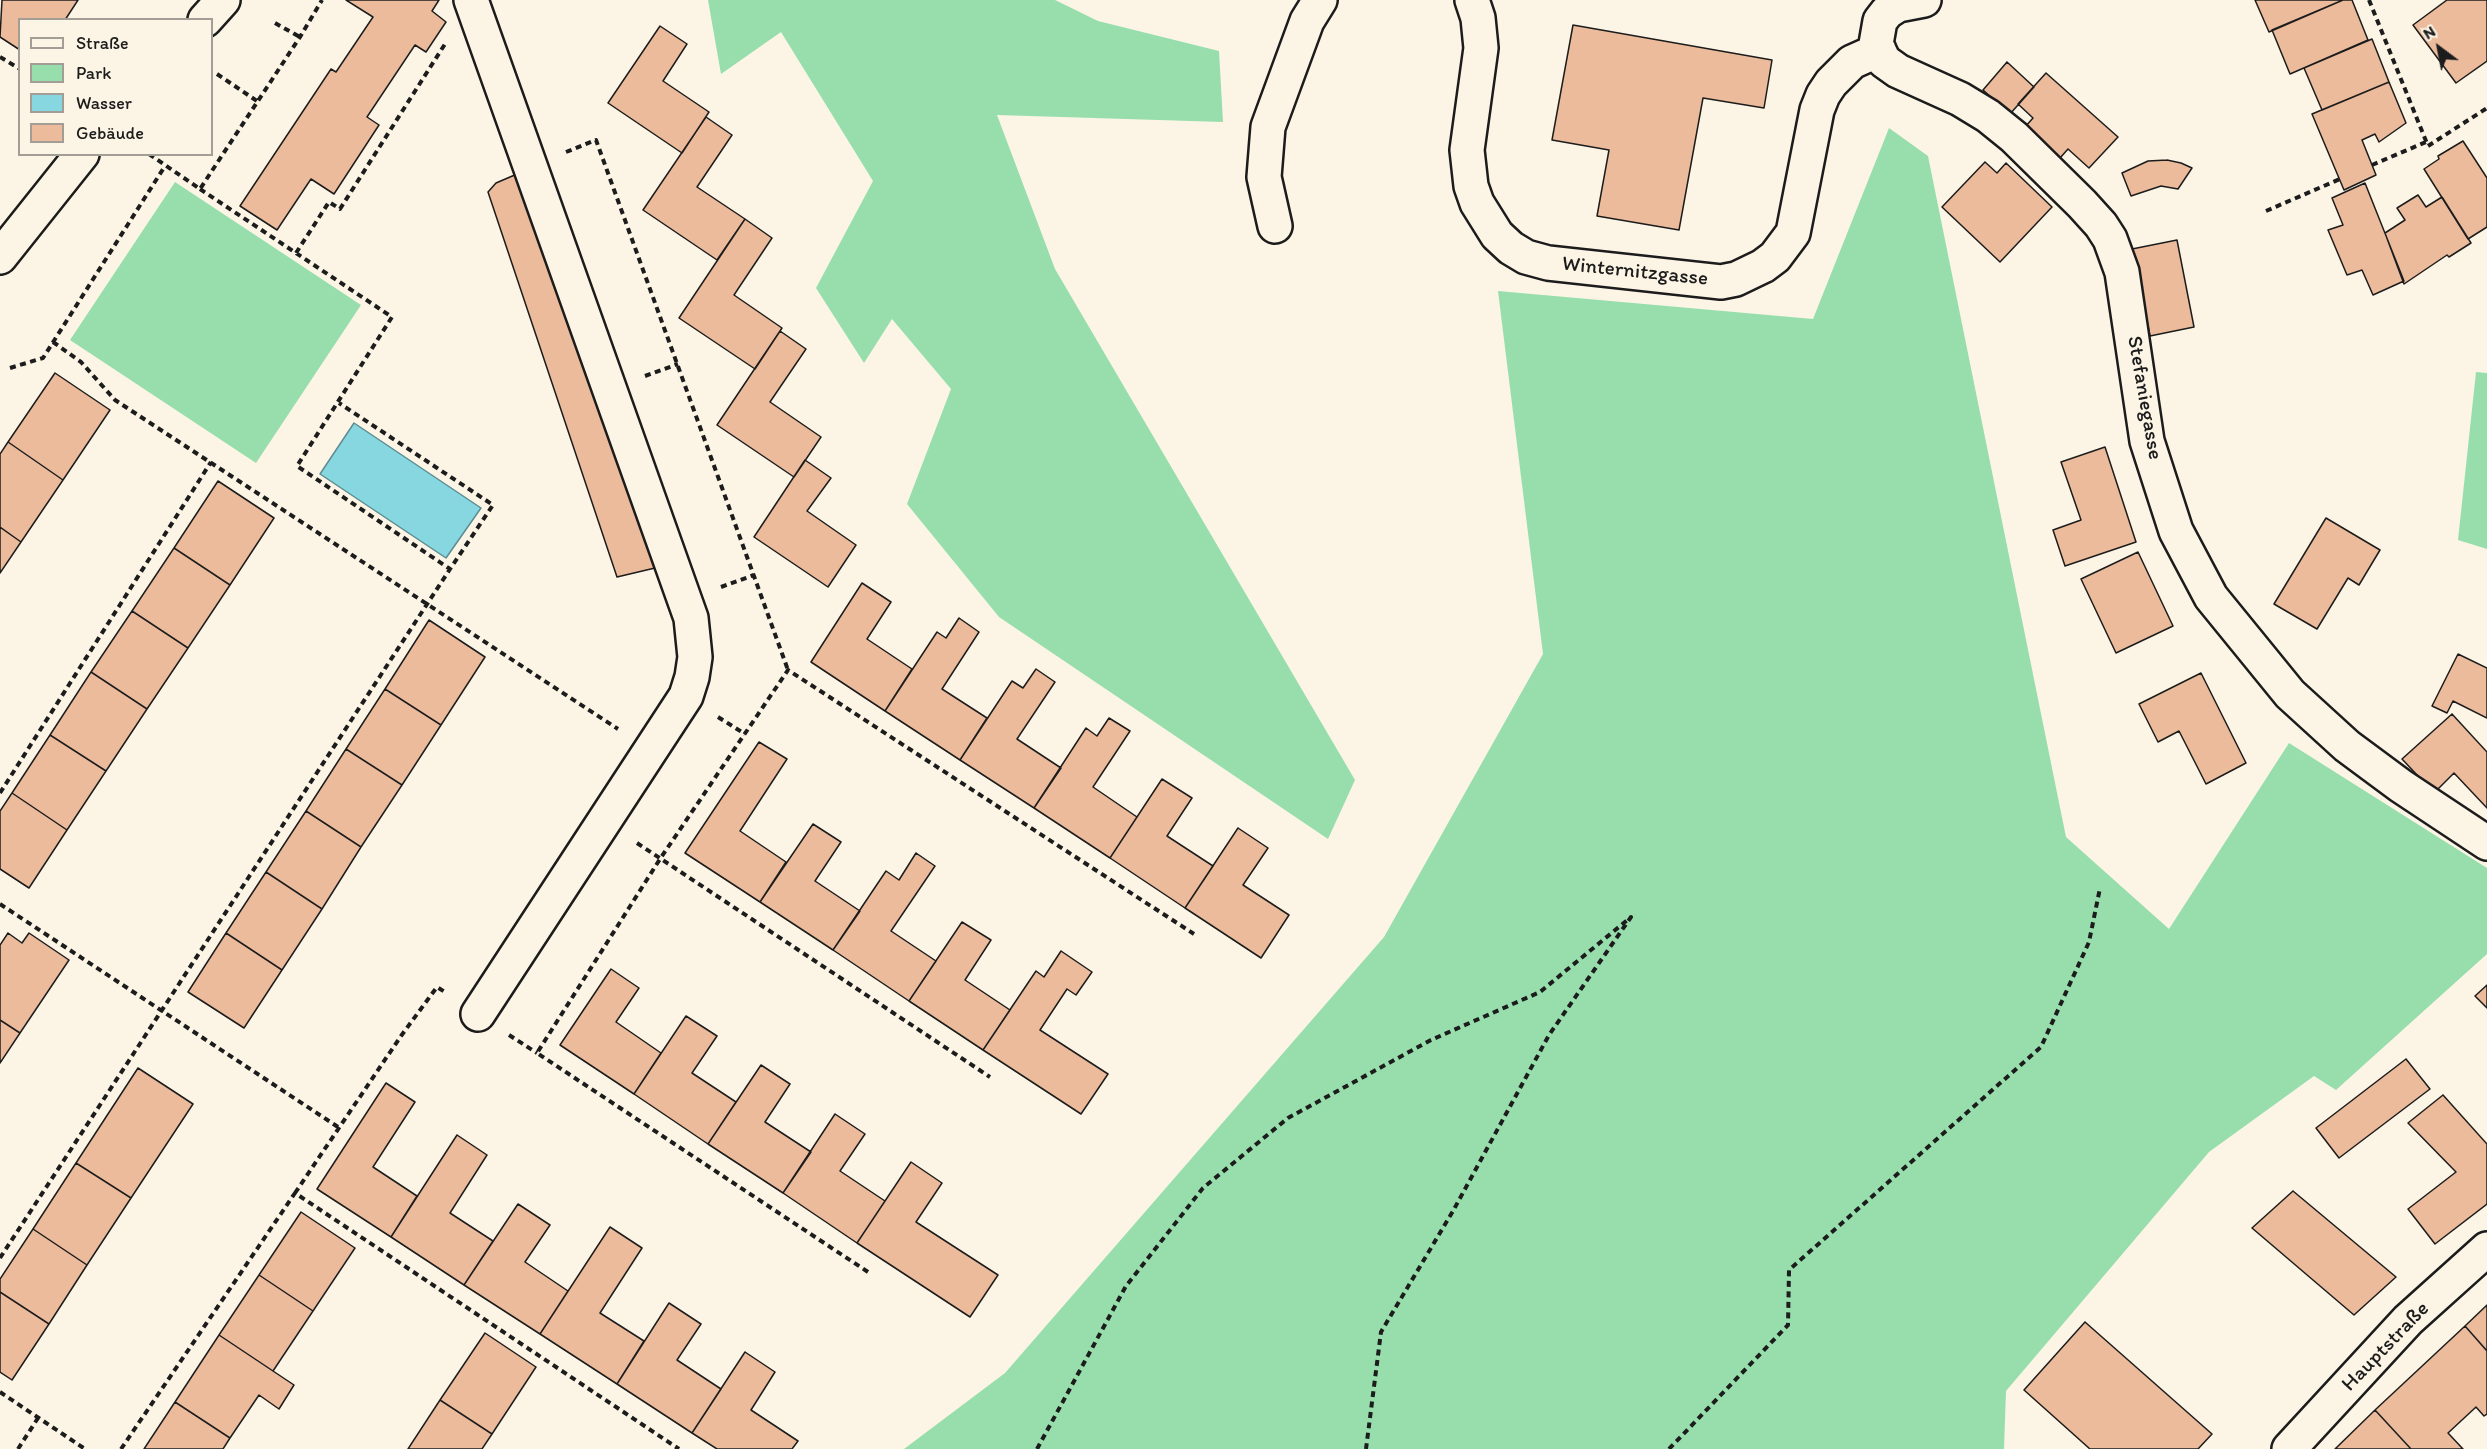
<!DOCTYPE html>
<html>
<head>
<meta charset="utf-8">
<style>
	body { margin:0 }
	#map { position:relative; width:2487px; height:1449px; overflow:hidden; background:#fcf5e5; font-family:Itim,sans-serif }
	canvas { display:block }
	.legend { position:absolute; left:18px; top:18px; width:195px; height:138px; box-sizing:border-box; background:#fcf5e5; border:2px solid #a29e95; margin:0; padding:8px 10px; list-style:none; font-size:18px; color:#1c1c1c }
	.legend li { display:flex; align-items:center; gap:12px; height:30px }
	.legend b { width:30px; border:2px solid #a29e95 }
	.north { position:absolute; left:2409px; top:18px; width:60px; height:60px; -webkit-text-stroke:4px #fcf5e5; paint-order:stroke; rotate:328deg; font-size:16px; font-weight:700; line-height:24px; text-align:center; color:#1c1c1c }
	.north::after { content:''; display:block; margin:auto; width:21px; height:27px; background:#1c1c1c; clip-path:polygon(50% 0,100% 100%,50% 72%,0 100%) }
</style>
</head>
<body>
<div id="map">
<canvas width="2487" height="1449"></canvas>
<ul class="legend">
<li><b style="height:8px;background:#fcf5e5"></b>Straße</li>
<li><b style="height:16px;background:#97deac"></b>Park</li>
<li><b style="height:16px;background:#87d7e1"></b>Wasser</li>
<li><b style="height:16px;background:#ebbb9c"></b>Gebäude</li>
</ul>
<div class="north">N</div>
</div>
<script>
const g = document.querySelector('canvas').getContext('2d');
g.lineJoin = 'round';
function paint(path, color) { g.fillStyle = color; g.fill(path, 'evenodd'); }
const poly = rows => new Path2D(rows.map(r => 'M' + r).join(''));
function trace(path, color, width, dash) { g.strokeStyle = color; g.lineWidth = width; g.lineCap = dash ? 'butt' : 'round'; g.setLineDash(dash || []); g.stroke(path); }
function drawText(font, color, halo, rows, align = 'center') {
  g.font = font + ' Itim,sans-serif'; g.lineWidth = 4.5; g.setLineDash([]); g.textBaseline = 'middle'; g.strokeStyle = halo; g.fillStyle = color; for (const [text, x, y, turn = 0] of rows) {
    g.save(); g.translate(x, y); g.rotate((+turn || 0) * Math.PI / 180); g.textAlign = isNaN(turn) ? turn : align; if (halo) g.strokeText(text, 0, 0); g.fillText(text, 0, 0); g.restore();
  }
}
const green = poly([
	[708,0,1055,0,1098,21,1219,51,1223,122,997,115,1055,269,1355,780,1328,839,999,617,907,504,951,389,892,319,864,363,816,288,873,181,781,32,721,74],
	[1889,128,1928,156,2066,837,2169,929,2289,743,2487,868,2487,954,2336,1090,2314,1076,2209,1152,2006,1391,2004,1449,904,1449,1005,1373,1384,937,1543,654,1498,291,1813,319],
	[175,182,361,305,256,463,70,340],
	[2476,372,2487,373,2487,549,2458,540]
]);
const water = poly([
	[354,423,481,508,446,558,320,474,354,423]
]);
const building = poly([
	[2,0,78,0,65,20,20,20,20,50,0,37,2,0],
	[346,0,439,0,432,11,446,22,426,52,415,45,367,117,379,125,334,194,311,179,277,230,240,206,331,69,336,72,373,17,346,0],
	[2255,0,2343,0,2269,32,2255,0],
	[2343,0,2352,0,2368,40,2290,74,2272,30,2343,0],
	[2447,0,2487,0,2487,61,2456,83,2413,25,2447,0],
	[1573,25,1772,60,1764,108,1703,98,1679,230,1597,216,1609,150,1552,140,1573,25],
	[660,26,687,44,663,81,709,112,682,153,608,103,660,26],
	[2372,39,2389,82,2322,110,2304,68,2372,39],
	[2007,62,2034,87,2010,114,1983,90,2007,62],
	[2046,73,2118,137,2089,168,2068,149,2060,158,2025,127,2033,118,2018,104,2046,73],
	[2389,82,2406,123,2379,142,2375,134,2362,140,2376,175,2344,190,2312,114,2389,82],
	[706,117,732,135,697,187,745,219,717,260,643,210,706,117],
	[2463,141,2487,178,2487,227,2468,239,2424,169,2439,159,2438,156,2463,141],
	[2167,160,2181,163,2192,168,2178,189,2161,186,2131,196,2122,173,2148,161,2167,160],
	[1985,162,1997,173,2006,163,2052,207,2000,262,1942,207,1985,162],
	[517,174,655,568,617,577,488,192,496,183,517,174],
	[2365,183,2404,281,2373,295,2362,270,2347,275,2328,230,2343,225,2332,198,2365,183],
	[2418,195,2426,207,2442,197,2471,243,2449,257,2447,255,2404,284,2385,233,2405,220,2397,208,2418,195],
	[745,219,772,238,734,295,782,328,755,369,679,318,745,219],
	[2177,240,2194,327,2150,336,2132,249,2177,240],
	[780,331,806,349,770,402,821,437,794,477,717,425,780,331],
	[55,373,110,410,63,480,8,442,55,373],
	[8,442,63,480,21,542,0,527,0,454,8,442],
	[2105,447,2136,542,2065,566,2053,530,2081,520,2061,462,2105,447],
	[805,460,831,478,807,511,856,545,828,587,754,537,805,460],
	[218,481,274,518,230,585,174,548,218,481],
	[2326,518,2380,550,2359,585,2348,578,2317,629,2274,604,2326,518],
	[0,527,21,542,0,573,0,527],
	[174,548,230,585,188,648,132,611,174,548],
	[2138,552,2173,626,2116,653,2081,579,2138,552],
	[862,583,891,602,867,639,912,669,885,711,811,662,862,583],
	[132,611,188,648,147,709,91,672,132,611],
	[959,618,979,632,942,689,987,718,960,760,885,711,937,632,946,638,959,618],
	[429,620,485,657,441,725,385,689,429,620],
	[2458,654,2487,668,2487,718,2453,701,2447,713,2432,706,2458,654],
	[1036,669,1055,682,1017,739,1061,768,1034,808,960,760,1012,681,1023,688,1036,669],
	[91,672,147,709,106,771,50,735,91,672],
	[2201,673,2246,763,2206,784,2179,731,2158,742,2139,704,2201,673],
	[385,689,441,725,402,785,346,749,385,689],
	[2452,714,2487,752,2487,808,2454,773,2434,793,2402,759,2452,714],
	[1109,718,1130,731,1093,787,1137,817,1110,858,1034,808,1086,728,1097,736,1109,718],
	[50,735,106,771,67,830,12,793,50,735],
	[759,742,787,759,740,831,786,862,760,902,685,853,759,742],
	[346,749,402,785,361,847,306,811,346,749],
	[1162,779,1192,798,1167,836,1213,866,1185,908,1110,858,1162,779],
	[12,793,67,830,29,888,0,869,0,811,12,793],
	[306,811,361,847,322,909,266,872,306,811],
	[813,824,841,842,815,881,860,911,833,950,760,902,813,824],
	[1238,828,1268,848,1243,885,1289,915,1261,958,1185,908,1238,828],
	[916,853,935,866,891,931,936,961,909,1001,833,950,886,871,899,880,916,853],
	[266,872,322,909,282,970,226,933,266,872],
	[962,922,991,940,965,980,1010,1010,983,1050,909,1001,962,922],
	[8,933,22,943,29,933,69,960,20,1033,0,1020,0,945,8,933],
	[226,933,282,970,244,1028,188,992,226,933],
	[1061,951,1092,972,1076,995,1067,989,1040,1030,1108,1074,1081,1114,983,1050,1036,971,1044,977,1061,951],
	[611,969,639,988,616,1022,661,1053,634,1094,560,1045,611,969],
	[2487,985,2487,1008,2475,996,2487,985],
	[686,1016,717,1036,692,1073,736,1102,708,1144,634,1094,686,1016],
	[0,1020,20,1033,0,1063,0,1020],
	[2406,1059,2430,1089,2339,1158,2316,1128,2406,1059],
	[761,1065,790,1084,765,1122,811,1152,783,1193,708,1144,761,1065],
	[138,1068,193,1104,131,1198,76,1163,138,1068],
	[386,1083,415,1102,373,1167,417,1196,391,1237,317,1189,386,1083],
	[2443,1095,2487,1144,2487,1204,2435,1244,2408,1209,2456,1172,2408,1123,2443,1095],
	[835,1114,865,1134,840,1171,885,1201,857,1243,783,1193,835,1114],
	[457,1135,487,1155,450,1213,493,1241,464,1285,391,1237,457,1135],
	[911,1162,942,1183,916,1222,998,1275,970,1317,857,1243,911,1162],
	[76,1163,131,1198,87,1265,33,1229,76,1163],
	[2293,1191,2396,1277,2354,1315,2252,1228,2293,1191],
	[518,1204,550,1225,525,1262,568,1291,540,1334,464,1285,518,1204],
	[301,1212,355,1248,313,1311,259,1275,301,1212],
	[610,1227,642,1248,600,1313,644,1341,617,1384,540,1334,610,1227],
	[33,1229,87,1265,49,1324,0,1292,0,1279,33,1229],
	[259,1275,313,1311,273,1371,219,1335,259,1275],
	[0,1292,49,1324,12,1380,0,1372,0,1292],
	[669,1303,701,1324,677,1360,721,1389,692,1433,617,1384,669,1303],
	[2487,1305,2487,1351,2465,1326,2487,1305],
	[2085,1322,2212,1434,2198,1449,2090,1449,2024,1390,2085,1322],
	[2465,1326,2487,1351,2487,1414,2484,1416,2476,1407,2448,1433,2463,1449,2411,1449,2375,1410,2465,1326],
	[485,1333,536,1367,492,1434,440,1400,485,1333],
	[219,1335,294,1385,279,1409,259,1395,230,1438,175,1402,219,1335],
	[745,1352,775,1372,751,1410,798,1441,792,1449,717,1449,692,1433,745,1352],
	[440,1400,492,1434,482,1449,408,1449,440,1400],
	[175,1402,230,1438,223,1449,144,1449,175,1402],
	[2375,1410,2411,1449,2335,1449,2375,1410]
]);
const path = poly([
	[2369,0,2428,146,2487,108],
	[275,23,300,37],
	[0,57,20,69],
	[217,74,257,101],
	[566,152,596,140,788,670],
	[149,154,200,189,300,37,322,0],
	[2372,165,2426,142],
	[200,189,392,317,297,466,450,569,493,505,339,403],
	[2266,211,2340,179],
	[296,253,329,202,340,209,445,44],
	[53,342,81,362,115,400,618,729],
	[10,368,43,358,165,166],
	[645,376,678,364],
	[721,587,754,575],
	[718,717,745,734],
	[0,793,211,462],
	[637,843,990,1077],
	[0,904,338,1127],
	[509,1035,537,1053],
	[295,1193,401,1036,437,987,445,992],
	[0,1258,450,569],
	[868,1272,537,1053,660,859,788,670,1194,934],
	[0,1392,85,1449],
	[18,1449,38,1418],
	[121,1449,295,1193,679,1449],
	[1037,1449,1126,1286,1203,1188,1288,1118,1431,1040,1540,992,1631,917,1549,1035,1453,1211,1381,1332,1366,1449],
	[1669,1449,1788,1325,1789,1270,2041,1047,2089,942,2100,888]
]);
const minor = poly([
	[471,0,691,618,695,657,692,677,686,696,478,1014],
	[1472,0,1478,18,1481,48,1467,150,1471,186,1477,203,1497,235,1511,248,1526,257,1548,263,1721,282,1736,279,1763,266,1775,257,1793,233,1817,110,1823,95,1831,83,1852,62,1879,50],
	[1924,0,1898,5,1887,12,1880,21,1876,44,1884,61,1898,71,1960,99,1988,116,2014,137,2082,204,2101,225,2110,239,2122,272,2147,441,2176,531,2211,597,2290,694,2347,746,2401,786,2487,843],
	[205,20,223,0],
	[1275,226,1264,177,1268,127,1307,21,1320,0],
	[0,257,82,154]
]);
const major = poly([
	[2289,1449,2408,1320,2487,1249]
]);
const streetNames = [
	["Winternitzgasse",1635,272,6],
	["Stefaniegasse",2144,398,80],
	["Hauptstraße",2386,1347,-46]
];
paint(green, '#97deac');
paint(water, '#87d7e1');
trace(water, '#5c8c92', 1.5);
paint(building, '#ebbb9c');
trace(building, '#1c1c1c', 1.5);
trace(minor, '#1c1c1c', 38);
trace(major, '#1c1c1c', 38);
trace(path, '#1c1c1c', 4, [6, 4.5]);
trace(minor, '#fcf5e5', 33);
trace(major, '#fcf5e5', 33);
drawText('21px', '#1c1c1c', '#fcf5e5', streetNames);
</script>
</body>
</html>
